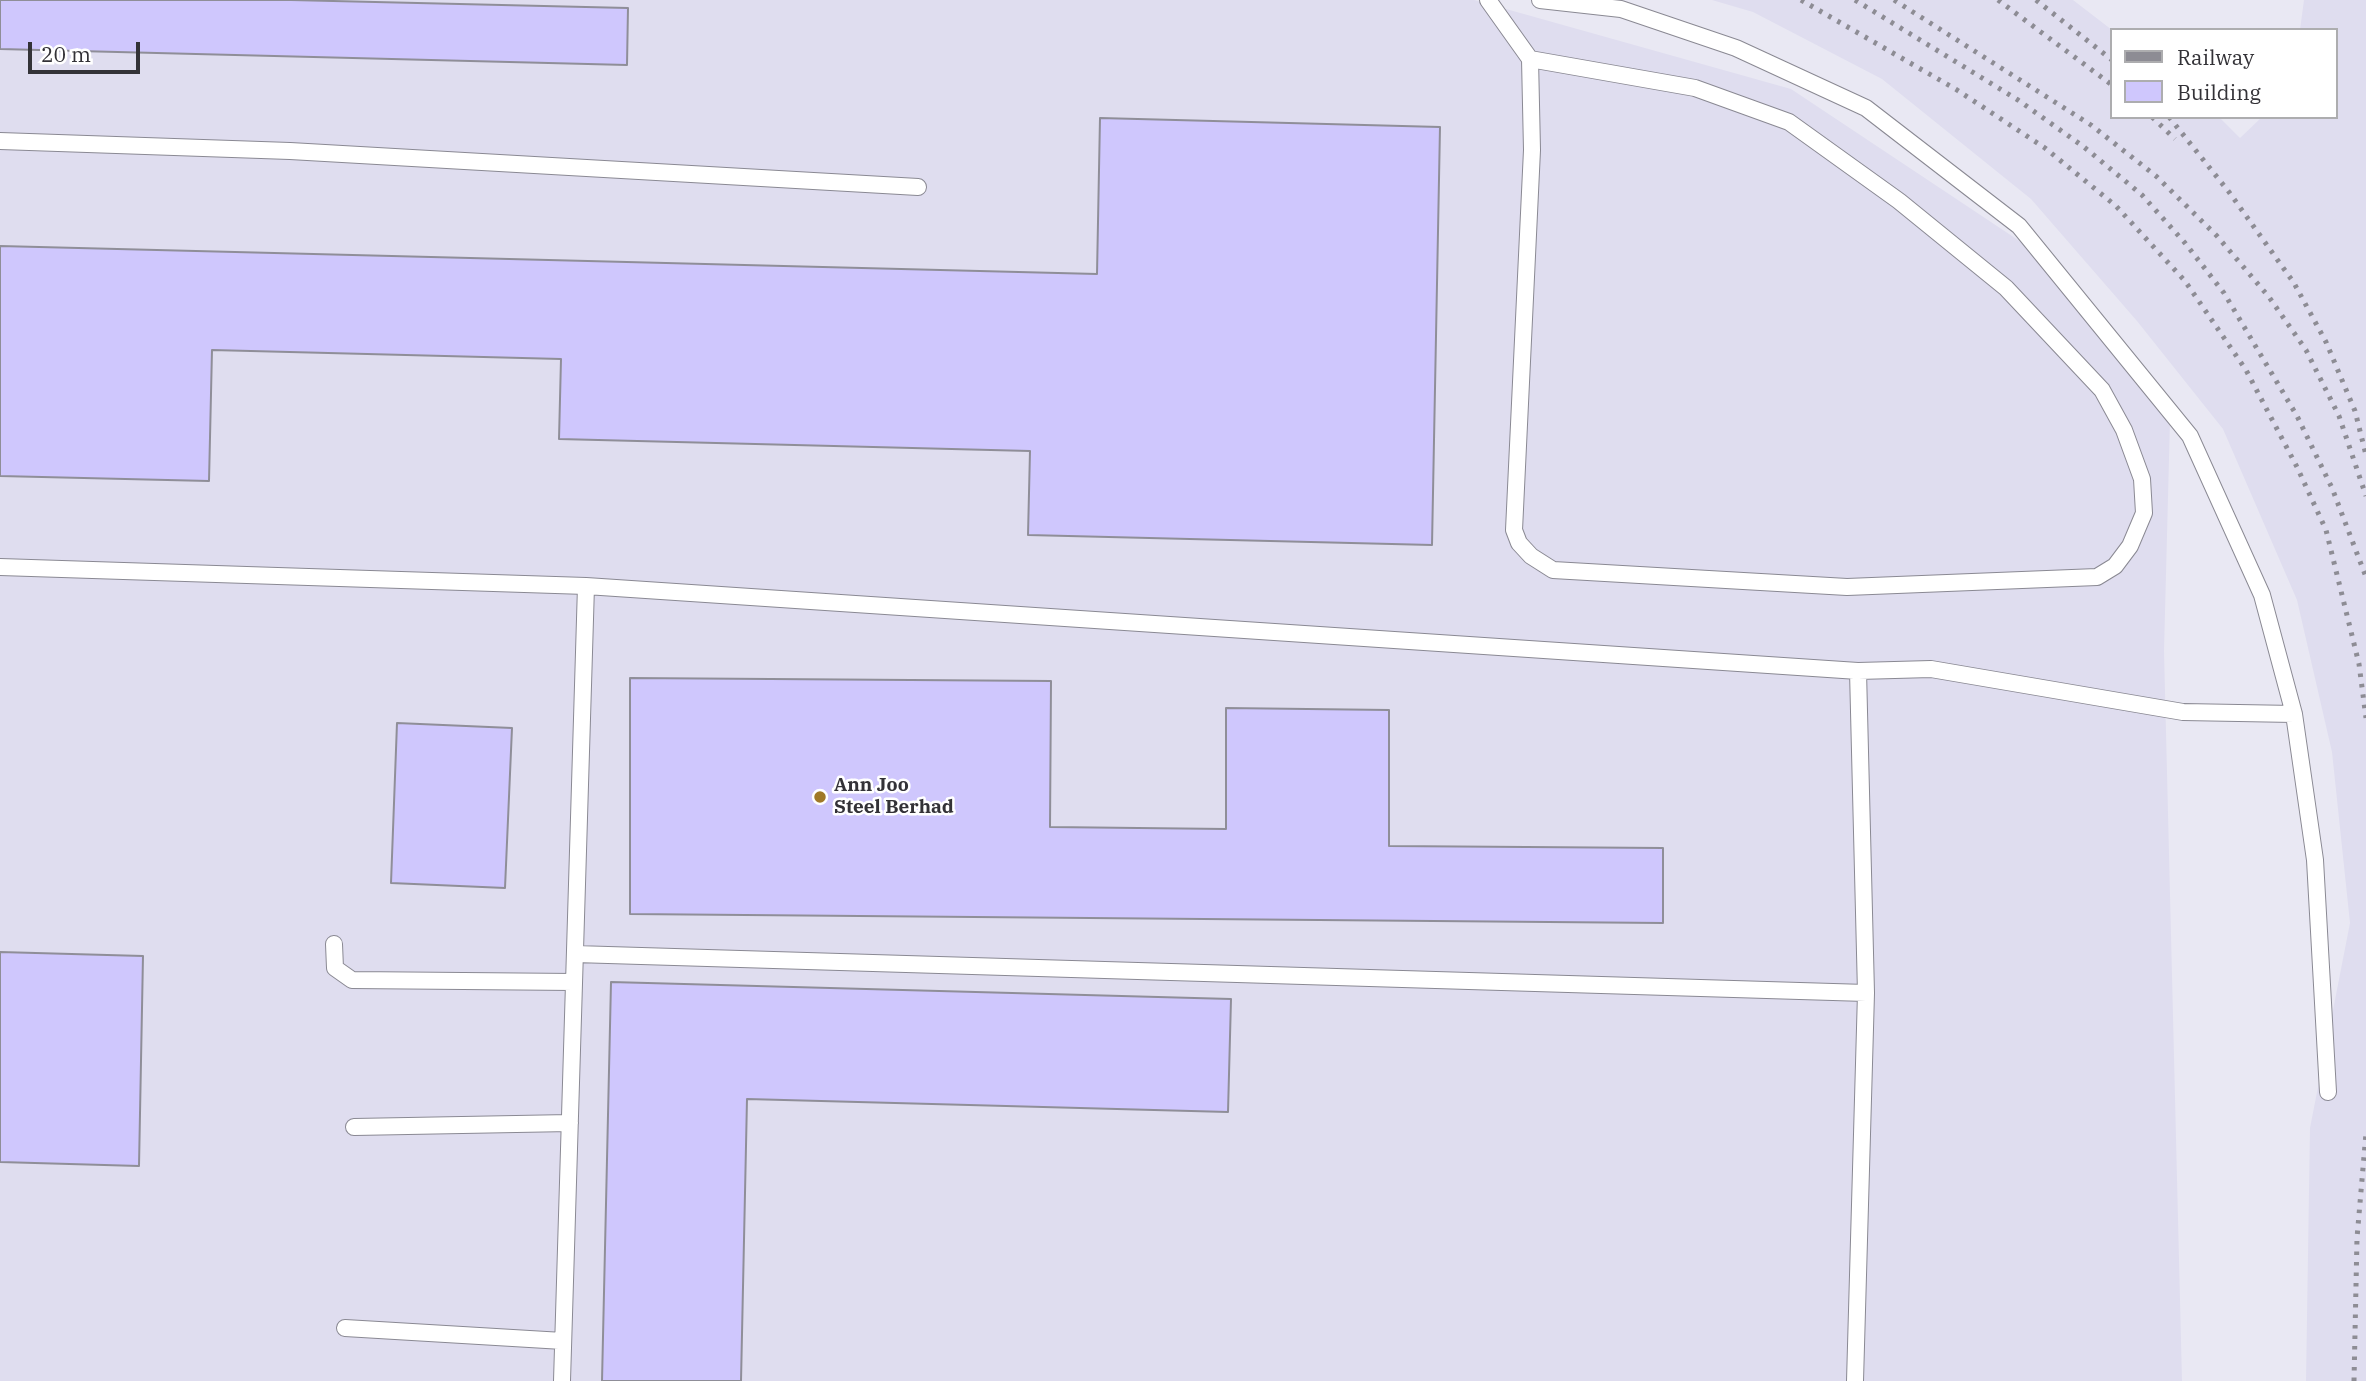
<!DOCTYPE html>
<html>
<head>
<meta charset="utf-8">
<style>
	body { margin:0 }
	#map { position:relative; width:2366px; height:1381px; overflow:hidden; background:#e9e8f3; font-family:"IBM Plex Serif",serif }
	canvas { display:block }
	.legend { position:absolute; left:2110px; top:28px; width:228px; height:91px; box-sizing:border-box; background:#fff; border:2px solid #adadaf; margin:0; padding:9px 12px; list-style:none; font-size:21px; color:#333237 }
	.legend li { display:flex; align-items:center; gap:14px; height:35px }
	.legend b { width:35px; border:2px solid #adadaf }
	.scale { position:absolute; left:28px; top:42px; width:112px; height:32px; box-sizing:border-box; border:4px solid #333237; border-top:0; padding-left:9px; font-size:21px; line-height:24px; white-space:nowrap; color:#333237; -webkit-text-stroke:5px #fff; paint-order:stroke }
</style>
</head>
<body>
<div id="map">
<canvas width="2366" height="1381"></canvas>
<ul class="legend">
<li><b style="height:9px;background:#8d8c94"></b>Railway</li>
<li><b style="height:19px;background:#cfc7fd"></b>Building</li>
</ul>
<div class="scale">20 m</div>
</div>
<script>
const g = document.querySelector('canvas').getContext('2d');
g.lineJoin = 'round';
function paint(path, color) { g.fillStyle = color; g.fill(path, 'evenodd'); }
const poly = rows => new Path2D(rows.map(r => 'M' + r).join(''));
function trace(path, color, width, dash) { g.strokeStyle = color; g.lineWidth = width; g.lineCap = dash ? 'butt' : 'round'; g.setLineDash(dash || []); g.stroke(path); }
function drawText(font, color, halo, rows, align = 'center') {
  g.font = font + ' "IBM Plex Serif",serif'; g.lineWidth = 5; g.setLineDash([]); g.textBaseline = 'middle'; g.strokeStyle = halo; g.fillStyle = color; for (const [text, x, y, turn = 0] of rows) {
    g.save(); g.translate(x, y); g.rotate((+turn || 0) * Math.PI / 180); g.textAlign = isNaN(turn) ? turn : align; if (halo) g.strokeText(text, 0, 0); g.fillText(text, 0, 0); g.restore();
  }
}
const built = poly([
	[0,0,1474,0,1791,89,2030,248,2170,420,2164,651,2182,1381,0,1381],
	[1712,0,2073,0,2112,30,2112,117,2219,117,2240,138,2262,117,2336,117,2336,30,2300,30,2304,0,2366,0,2366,1381,2306,1381,2310,1128,2350,923,2332,752,2297,600,2223,429,2137,321,2031,199,1882,79,1753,12]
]);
const building = poly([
	[0,0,291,0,628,8,627,65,0,49,0,0],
	[1100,118,1440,127,1432,545,1028,535,1030,451,559,439,561,359,212,350,209,481,0,476,0,246,1097,274,1100,118],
	[630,678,1051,681,1050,827,1226,829,1226,708,1389,710,1389,846,1663,848,1663,923,630,914,630,678],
	[397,723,512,728,505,888,391,883,397,723],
	[0,952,143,956,139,1166,0,1162,0,952],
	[611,982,1231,999,1228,1112,747,1099,741,1381,602,1381,611,982]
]);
const lane = poly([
	[1488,0,1530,59,1695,88,1789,122,1899,201,2006,288,2102,390,2124,430,2142,479,2144,513,2130,546,2115,566,2097,577,1847,587,1553,570,1531,556,1519,543,1514,530,1532,150,1530,59],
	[1540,0,1621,9,1736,48,1866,108,2019,226,2190,436,2262,595,2294,714,2315,860,2328,1092],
	[0,141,290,151,918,187],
	[0,567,586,586,1858,671],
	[334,944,335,968,352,980,574,982],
	[575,954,1866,993],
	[354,1127,570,1123],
	[345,1328,563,1341],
	[562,1381,586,586],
	[1855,1381,1866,993,1858,671,1931,669,2183,712,2294,714]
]);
const rail = poly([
	[1801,0,1957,90,2045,148,2116,206,2185,281,2246,370,2297,467,2326,530,2359,664,2366,718],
	[1855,0,2018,100,2084,147,2142,195,2185,243,2224,293,2297,416,2332,488,2366,577],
	[1894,0,2091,125,2156,176,2217,236,2269,297,2306,350,2339,416,2366,496],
	[1998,0,2112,85],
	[2036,0,2112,60],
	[2152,117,2175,139],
	[2169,117,2229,192,2294,283,2326,342,2355,411,2366,455],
	[2354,1381,2357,1238,2366,1133]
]);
const markers = [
	[820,797,7,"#a07827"]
];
const poiNames = [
	["Ann Joo",834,786],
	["Steel Berhad",834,808]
];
paint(built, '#dfddef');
paint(building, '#cfc7fd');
trace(building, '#8f8e98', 2);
trace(lane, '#8a8993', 18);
trace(lane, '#fff', 16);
trace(rail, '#8d8c94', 5, [3.5, 7]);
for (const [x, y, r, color] of markers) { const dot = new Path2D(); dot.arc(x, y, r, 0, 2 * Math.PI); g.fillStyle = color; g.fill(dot); trace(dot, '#fff', 2.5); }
drawText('bold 19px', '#333237', '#fff', poiNames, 'left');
</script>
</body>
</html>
